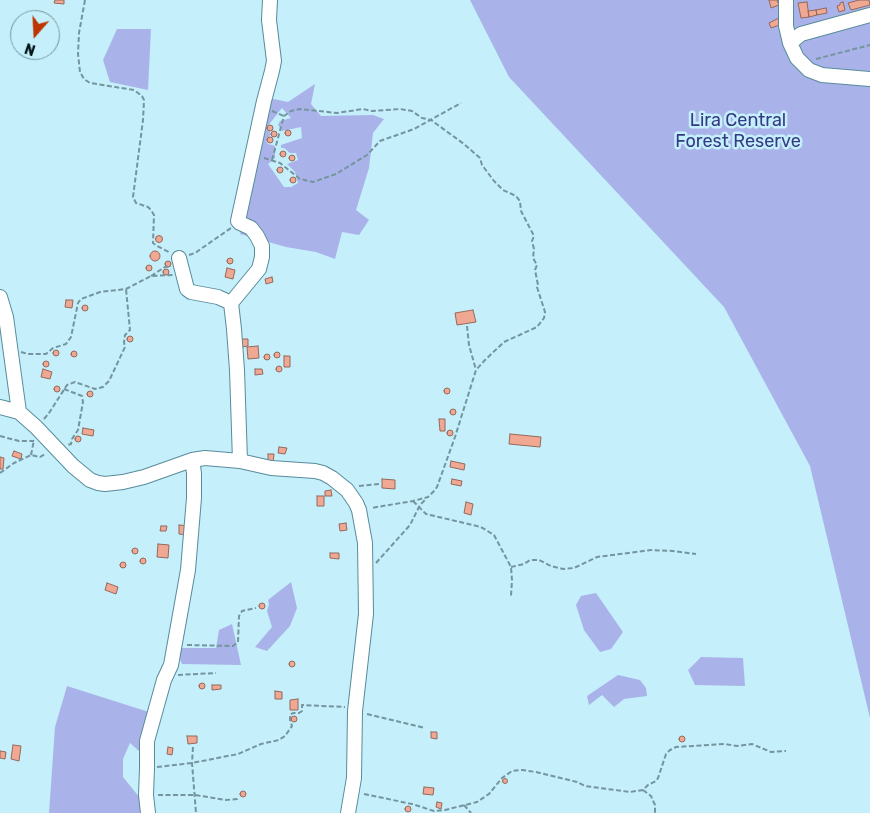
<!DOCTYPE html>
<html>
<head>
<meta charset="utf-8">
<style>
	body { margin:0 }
	#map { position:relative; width:870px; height:813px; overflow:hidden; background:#c4effb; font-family:Rubik,sans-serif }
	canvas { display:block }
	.north { position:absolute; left:10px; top:10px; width:50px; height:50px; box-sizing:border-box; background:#c4effb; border:1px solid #7697a1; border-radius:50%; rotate:199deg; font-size:14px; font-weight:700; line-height:20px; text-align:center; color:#011419 }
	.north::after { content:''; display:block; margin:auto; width:18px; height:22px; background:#bd3500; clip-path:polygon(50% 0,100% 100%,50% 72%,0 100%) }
</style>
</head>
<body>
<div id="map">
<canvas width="870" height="813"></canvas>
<div class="north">N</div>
</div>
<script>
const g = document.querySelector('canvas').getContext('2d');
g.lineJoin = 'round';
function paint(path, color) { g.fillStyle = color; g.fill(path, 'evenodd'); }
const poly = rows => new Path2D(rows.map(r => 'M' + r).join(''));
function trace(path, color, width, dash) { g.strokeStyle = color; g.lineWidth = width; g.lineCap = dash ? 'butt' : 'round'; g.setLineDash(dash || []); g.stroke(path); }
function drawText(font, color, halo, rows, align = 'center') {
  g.font = font + ' Rubik,sans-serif'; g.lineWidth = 5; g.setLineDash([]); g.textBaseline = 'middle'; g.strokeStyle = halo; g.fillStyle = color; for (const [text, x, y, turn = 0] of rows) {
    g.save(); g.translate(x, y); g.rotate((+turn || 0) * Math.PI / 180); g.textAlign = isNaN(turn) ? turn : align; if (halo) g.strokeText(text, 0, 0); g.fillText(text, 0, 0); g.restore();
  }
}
const green = poly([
	[470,0,870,0,870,718,810,466,724,307,509,77],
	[117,29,151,29,148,90,110,82,103,60],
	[315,84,311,104,321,116,373,115,384,119,373,133,369,168,356,210,369,220,359,235,342,232,335,259,316,252,286,247,240,234,269,98,288,102],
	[282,108,291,118,280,121,278,125,282,131,301,127,302,138,281,145,281,148,284,148,290,153,296,153,298,160,287,164,295,172,298,183,291,187,284,187,268,164,275,158,275,146,268,144,266,141,270,136,270,132,267,130,267,127],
	[291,582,297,608,290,626,267,651,255,647,272,627,267,611,269,604,268,600],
	[596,593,623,632,611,649,600,652,584,630,576,605,581,596],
	[232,624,241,665,182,664,178,654,180,648,216,648,219,630],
	[701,657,743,658,745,686,695,685,688,670],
	[618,675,640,680,646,688,647,696,624,699,614,707,602,695,589,705,587,696],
	[67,686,152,713,140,752,130,743,123,759,123,777,140,798,143,810,141,813,49,813,55,727]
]);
const building = poly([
	[55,0,64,0,64,4,54,3,55,0],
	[769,0,777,0,779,5,771,8,769,0],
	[859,0,869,0,870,5,851,10,848,3,859,0],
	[807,2,809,17,801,18,798,3,807,2],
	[843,2,845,10,839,12,837,6,840,5,840,3,843,2],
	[826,8,827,13,817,15,816,10,826,8],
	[816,10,817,15,809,17,808,11,816,10],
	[779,18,782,24,771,28,769,23,779,18],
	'267 128a3 3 0 1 1 6 0a3 3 0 1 1-6 0Z',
	'285 133a3 3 0 1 1 6 0a3 3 0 1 1-6 0Z',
	'271 134a3 3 0 1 1 6 0a3 3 0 1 1-6 0Z',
	'267 140a3 3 0 1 1 6 0a3 3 0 1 1-6 0Z',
	'280 154a3 3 0 1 1 6 0a3 3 0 1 1-6 0Z',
	'289 158a3 3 0 1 1 6 0a3 3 0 1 1-6 0Z',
	'277 170a3 3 0 1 1 6 0a3 3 0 1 1-6 0Z',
	'290 180a3 3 0 1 1 6 0a3 3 0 1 1-6 0Z',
	'155.5 239a3.5 3.5 0 1 1 7 0a3.5 3.5 0 1 1-7 0Z',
	'150 256a5 5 0 1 1 10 0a5 5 0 1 1-10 0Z',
	'227 261a3 3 0 1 1 6 0a3 3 0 1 1-6 0Z',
	'165 264a3 3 0 1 1 6 0a3 3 0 1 1-6 0Z',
	'146 268a3 3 0 1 1 6 0a3 3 0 1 1-6 0Z',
	[227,268,235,270,233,279,225,277,227,268],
	'163 272a3 3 0 1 1 6 0a3 3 0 1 1-6 0Z',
	[272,277,273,282,266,284,265,279,272,277],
	[66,300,73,300,72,308,65,307,66,300],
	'82 308a3 3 0 1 1 6 0a3 3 0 1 1-6 0Z',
	[473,310,476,322,457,325,455,313,473,310],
	'127 339a3 3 0 1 1 6 0a3 3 0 1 1-6 0Z',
	[236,339,248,339,248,346,242,347,236,339],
	[258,346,259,358,248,359,247,347,258,346],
	'53 353a3 3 0 1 1 6 0a3 3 0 1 1-6 0Z',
	'71 354a3 3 0 1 1 6 0a3 3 0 1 1-6 0Z',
	'274 355a3 3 0 1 1 6 0a3 3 0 1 1-6 0Z',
	'264 357a3 3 0 1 1 6 0a3 3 0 1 1-6 0Z',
	[284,356,290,356,290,367,284,367,284,356],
	'43 364a3 3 0 1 1 6 0a3 3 0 1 1-6 0Z',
	'276 369a3 3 0 1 1 6 0a3 3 0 1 1-6 0Z',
	[43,369,52,372,50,379,41,377,43,369],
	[255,369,262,369,263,374,255,375,255,369],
	'54 389a3 3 0 1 1 6 0a3 3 0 1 1-6 0Z',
	'444 391a3 3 0 1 1 6 0a3 3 0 1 1-6 0Z',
	'87 394a3 3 0 1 1 6 0a3 3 0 1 1-6 0Z',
	'450 412a3 3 0 1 1 6 0a3 3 0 1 1-6 0Z',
	[439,419,445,419,445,431,440,431,439,419],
	[83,428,94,430,93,436,82,434,83,428],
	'447 433a3 3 0 1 1 6 0a3 3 0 1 1-6 0Z',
	[510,434,541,437,540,447,509,444,510,434],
	'75 439a3 3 0 1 1 6 0a3 3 0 1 1-6 0Z',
	[279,447,287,448,285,454,278,453,279,447],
	[14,451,22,454,21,459,12,456,14,451],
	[268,454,274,454,273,463,268,463,268,454],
	[0,457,4,458,3,469,0,469,0,457],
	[451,461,465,464,464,470,450,467,451,461],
	[382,479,395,480,395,489,382,488,382,479],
	[452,479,462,481,461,486,451,484,452,479],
	[331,490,332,496,325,496,325,491,331,490],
	[317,496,324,496,324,506,317,506,317,496],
	[466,502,473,504,471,515,464,513,466,502],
	[346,523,347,530,340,531,339,524,346,523],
	[179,525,190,526,189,535,179,534,179,525],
	[161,526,167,526,166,531,160,531,161,526],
	[158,544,169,545,168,558,157,557,158,544],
	'132 551a3 3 0 1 1 6 0a3 3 0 1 1-6 0Z',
	[330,553,339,553,339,559,330,558,330,553],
	'140 561a3 3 0 1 1 6 0a3 3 0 1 1-6 0Z',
	'120 565a3 3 0 1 1 6 0a3 3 0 1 1-6 0Z',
	[107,583,118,587,116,594,105,590,107,583],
	'259 606a3 3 0 1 1 6 0a3 3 0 1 1-6 0Z',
	'289 664a3 3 0 1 1 6 0a3 3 0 1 1-6 0Z',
	'199 686a3 3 0 1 1 6 0a3 3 0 1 1-6 0Z',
	[212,685,221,685,221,689,212,690,212,685],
	[275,691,282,692,282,699,275,699,275,691],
	[298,699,298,710,290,710,290,700,298,699],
	'291 719a3 3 0 1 1 6 0a3 3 0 1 1-6 0Z',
	[431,732,437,732,437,739,431,738,431,732],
	[187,736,197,736,197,743,188,744,187,736],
	'679 739a3 3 0 1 1 6 0a3 3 0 1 1-6 0Z',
	[13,745,21,746,19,761,11,759,13,745],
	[168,747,173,748,172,755,167,754,168,747],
	[0,751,6,752,5,759,0,758,0,751],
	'502.5 781a2.5 2.5 0 1 1 5 0a2.5 2.5 0 1 1-5 0Z',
	[424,787,434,788,433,795,423,794,424,787],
	'240 794a3 3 0 1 1 6 0a3 3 0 1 1-6 0Z',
	[437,802,442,803,441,809,436,807,437,802],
	'405 809a3 3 0 1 1 6 0a3 3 0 1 1-6 0Z'
]);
const path = poly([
	[85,0,79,33,78,54,80,72,84,79,90,83,134,90,142,96,144,100,143,120,133,197,136,203,148,207,151,210,154,215,153,243,157,246,169,252],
	[816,59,870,45],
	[272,111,284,116],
	[264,158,280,163,300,179,313,182,336,174,367,155,380,141,414,129,461,103],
	[272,160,284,116,291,111,300,109,337,113,363,109,372,111,400,109,412,111,422,118,431,120,464,144,480,158,482,165,494,181,503,190,516,196,520,201,521,211,534,236,532,241,534,249,533,258,537,265,535,270,538,285,537,287,545,312,544,318,537,327,504,342,485,360,476,370,455,437,437,487,434,491,428,497,413,501,371,508],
	[189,255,195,253,231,228],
	[151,276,165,267,171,266],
	[467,326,469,345,476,370],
	[21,352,28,354,46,354,53,348,66,344,71,337,78,303,81,299,100,292,126,289,151,276,173,275],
	[64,389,82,396,83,402,78,430,72,439,71,444,67,445],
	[44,419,49,413,67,385,75,382,95,389,103,387,109,381,125,347,124,342,125,335,130,330,126,289],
	[0,436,19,441,34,441],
	[31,455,34,440],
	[0,473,14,463,31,455,40,457,45,454],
	[359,486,380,484],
	[413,501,426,514,481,527,494,535,511,567,512,580,511,596],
	[376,563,410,525,420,505,426,499],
	[511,567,524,564,530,560,539,560,551,566,563,569,574,568,597,557,651,550,673,551,696,554],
	[187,645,233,646,238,642,239,616,242,611,256,608],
	[178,675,216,673],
	[367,714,425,728],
	[193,747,192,763,196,813],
	[157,767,192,763,238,754,261,744,279,740,285,736,292,726,290,720,290,715,293,713,299,713,302,711,302,705,345,707],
	[643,790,651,796,655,805,655,813],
	[364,794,412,804,434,811,445,810,477,802,489,794,502,778,512,771,522,770,536,772,577,782,585,786,630,792,643,790,648,785,656,781,658,778,666,754,670,750,676,747,724,744,737,746,752,744,771,752,786,751],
	[158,795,195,795,226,800,237,799,239,797],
	[464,805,471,813]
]);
const minor = poly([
	[786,0,786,26,790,43,797,58,809,70,822,75,870,79],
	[790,43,801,34,870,15],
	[179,258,187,289,191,292,218,297,231,303],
	[0,297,6,317,19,412,36,427,73,466,90,480,98,483,105,484,123,482,144,477,192,460,205,458,240,461,271,468,315,471,323,473,332,478,347,490,356,503,359,510,365,543,366,614,355,711,354,778,348,813],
	[0,407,19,412],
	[240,461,237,370,234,329,231,303,259,269,262,257,262,246,257,236,251,228,240,223,238,221,264,101,272,71,274,61,269,20,270,0],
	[148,813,146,795,147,768,147,741,164,680,171,665,188,570,194,498,194,473,192,460]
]);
const parkNames = [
	["Lira Central",738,121],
	["Forest Reserve",738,142]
];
paint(green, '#aab3e9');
paint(building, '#f0a893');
trace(building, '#94695c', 1);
trace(minor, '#588c9a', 16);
trace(path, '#74959e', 2, [5, 2.5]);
trace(minor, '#fff', 14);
drawText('18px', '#363983', '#c4effb', parkNames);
</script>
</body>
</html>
